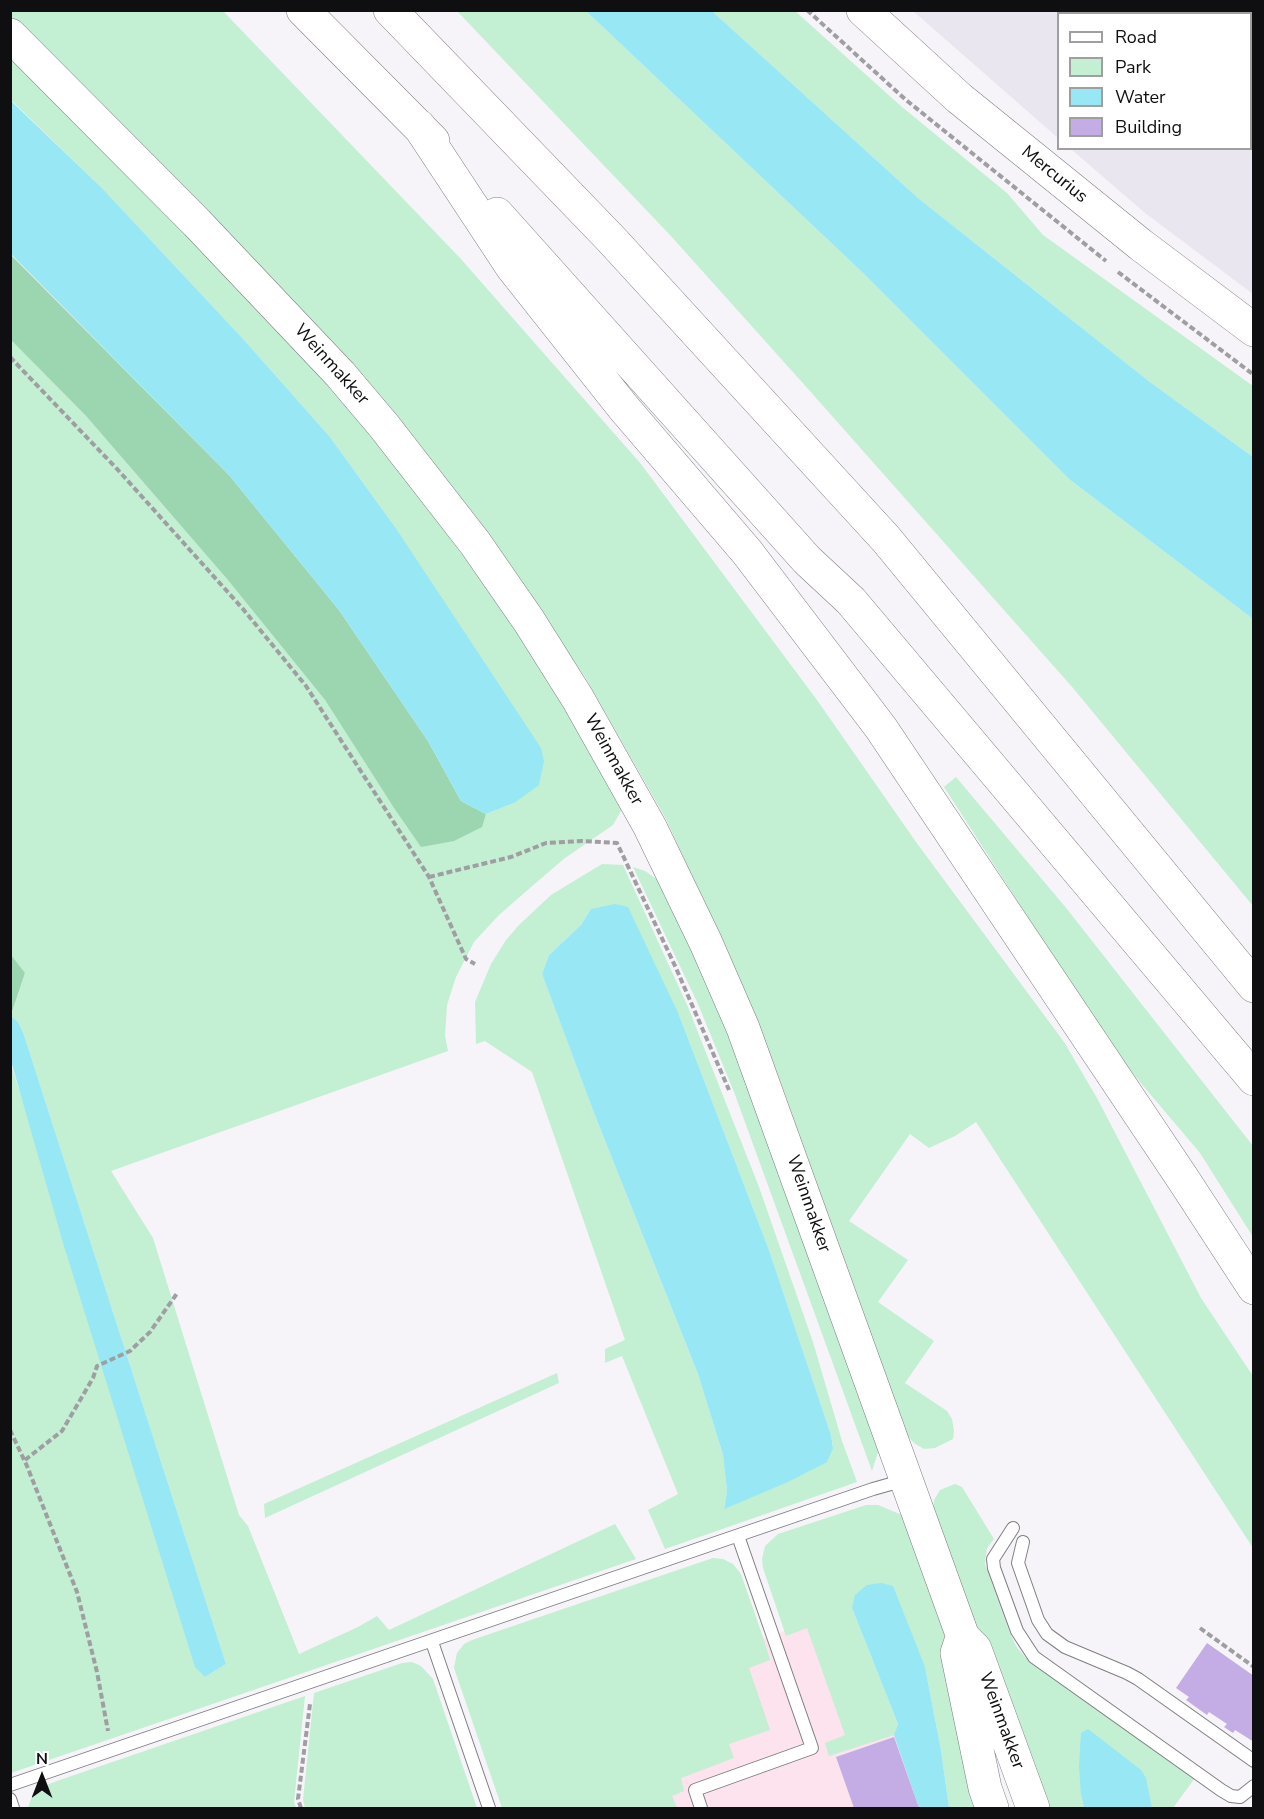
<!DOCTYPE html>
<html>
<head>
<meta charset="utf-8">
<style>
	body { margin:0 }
	#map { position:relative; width:1264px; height:1819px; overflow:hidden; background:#f6f4f9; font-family:"Nunito Sans",sans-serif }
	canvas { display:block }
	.frame { position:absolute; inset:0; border:12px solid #0f0e10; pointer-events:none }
	.legend { position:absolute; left:1057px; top:12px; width:195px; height:138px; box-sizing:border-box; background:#fff; border:2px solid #9f9f9f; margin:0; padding:8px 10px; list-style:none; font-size:18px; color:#0f0e10 }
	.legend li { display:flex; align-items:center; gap:12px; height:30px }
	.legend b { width:30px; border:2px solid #9f9f9f }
	.north { position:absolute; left:12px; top:1747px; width:60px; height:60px; -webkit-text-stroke:4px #fff; paint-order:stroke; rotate:0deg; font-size:16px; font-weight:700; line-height:24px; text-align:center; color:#0f0e10 }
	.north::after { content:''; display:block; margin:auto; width:21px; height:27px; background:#0f0e10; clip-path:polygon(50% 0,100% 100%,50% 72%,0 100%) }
</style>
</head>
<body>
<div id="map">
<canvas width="1264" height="1819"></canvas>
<div class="frame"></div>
<ul class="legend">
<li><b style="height:8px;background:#fff"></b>Road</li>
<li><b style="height:16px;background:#c3efd2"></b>Park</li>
<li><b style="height:16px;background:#98e7f5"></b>Water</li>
<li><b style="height:16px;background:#c3ade4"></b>Building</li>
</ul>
<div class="north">N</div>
</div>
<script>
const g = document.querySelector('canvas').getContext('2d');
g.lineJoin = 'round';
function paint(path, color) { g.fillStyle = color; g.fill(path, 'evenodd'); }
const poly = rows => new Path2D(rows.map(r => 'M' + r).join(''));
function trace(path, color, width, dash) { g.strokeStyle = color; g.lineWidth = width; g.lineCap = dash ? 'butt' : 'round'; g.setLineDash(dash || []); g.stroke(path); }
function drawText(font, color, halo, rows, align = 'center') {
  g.font = font + ' "Nunito Sans",sans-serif'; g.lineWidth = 4.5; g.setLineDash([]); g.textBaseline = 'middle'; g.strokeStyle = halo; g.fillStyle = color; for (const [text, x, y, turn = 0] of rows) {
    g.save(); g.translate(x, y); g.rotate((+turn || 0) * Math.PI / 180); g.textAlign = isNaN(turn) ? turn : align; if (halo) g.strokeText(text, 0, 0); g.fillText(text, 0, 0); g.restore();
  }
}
const commercial = poly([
	[843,1611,931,1808,667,1808,653,1764,735,1648]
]);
const built = poly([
	[913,11,1253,11,1253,294,1145,213,1071,149,1250,148,1250,14,1058,14,1058,138]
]);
const green = poly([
	[10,11,223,11,460,258,641,464,817,700,916,842,1064,1042,1097,1098,1201,1298,1253,1376,1253,1548,976,1122,955,1136,929,1148,910,1134,849,1221,908,1260,878,1302,934,1341,905,1383,947,1411,952,1419,954,1431,953,1439,935,1448,924,1449,914,1443,904,1432,781,1083,733,966,666,819,585,677,483,531,172,178,11,17],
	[457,11,586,11,863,273,1069,479,1253,619,1253,906,1073,688,809,390,670,235],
	[712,11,795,11,902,107,1007,193,1043,235,1253,386,1253,457,1150,382,918,198],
	[11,59,208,256,362,422,467,561,518,633,564,706,622,809,613,825,565,858,538,881,499,915,474,942,456,977,447,1005,445,1036,448,1051,111,1171,153,1238,239,1515,248,1526,299,1654,358,1627,377,1616,389,1630,615,1524,636,1559,11,1773,10,1061,205,1677,226,1664,23,1032,18,1022,11,1016,25,973,10,955,11,340,86,416,227,579,325,700,392,805,481,827,486,814,514,803,395,527,330,437,245,341,102,188,11,100],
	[956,777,1067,909,1253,1146,1253,1237,1200,1153,1123,1062,1093,1018,944,787],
	[602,864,623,865,688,1007,759,1187,813,1342,842,1441,857,1482,665,1549,648,1510,678,1494,622,1356,605,1363,605,1349,625,1340,532,1072,485,1041,476,1044,475,1002,491,964,506,940,519,925,551,895],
	[591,909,679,1015,769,1250,831,1435,833,1447,724,1508,727,1491,723,1455,698,1374,594,1113,542,974,549,955,581,925],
	[633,867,645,871,661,882,712,995,749,1088,879,1449,872,1471,734,1092,698,1004],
	[557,1373,559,1383,265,1518,264,1504],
	[955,1484,962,1487,994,1539,987,1548,985,1564,1009,1631,1016,1646,1025,1657,1036,1666,1195,1778,1173,1808,1152,1808,1150,1801,1081,1795,1084,1808,1041,1808,933,1513,934,1500,940,1490],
	[866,1505,878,1505,902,1515,944,1627,976,1808,949,1808,941,1750,925,1667,852,1608,898,1724,894,1735,829,1756,825,1743,845,1735,807,1628,786,1636,763,1568,762,1559,765,1546,778,1534],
	[713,1558,723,1559,733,1564,741,1574,765,1643,770,1660,749,1668,770,1730,729,1744,734,1758,681,1778,684,1791,672,1796,677,1808,502,1808,454,1668,457,1653,464,1644,472,1640],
	[412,1662,421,1666,433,1679,477,1808,305,1808,303,1800,314,1693,402,1663],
	[305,1696,294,1802,296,1808,28,1808,32,1796,38,1789,54,1782]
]);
const forest = poly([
	[10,254,229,475,339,610,428,741,461,801,486,814,482,827,454,841,421,847,392,805,325,700,227,579,86,416,11,340],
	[11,955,25,973,11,1015]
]);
const water = poly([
	[586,11,712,11,918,198,1150,382,1253,457,1253,619,1069,479,863,273],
	[10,100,102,188,245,341,330,437,395,527,541,748,544,761,539,785,514,803,486,814,461,801,428,741,339,610,229,475,11,254],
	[615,904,628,907,679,1015,769,1250,831,1435,833,1448,827,1462,788,1482,724,1509,727,1491,723,1455,698,1374,594,1113,542,974,549,955,581,925,591,909],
	[11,1016,18,1022,23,1032,226,1664,205,1677,195,1667,64,1246,11,1061],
	[881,1583,893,1586,925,1667,941,1750,949,1808,919,1808,894,1735,898,1724,852,1608,855,1595,867,1585],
	[1088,1729,1141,1770,1146,1778,1152,1808,1084,1808,1081,1795,1079,1766,1081,1733]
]);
const building = poly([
	[1200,10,1254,10,1254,59,1250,56,1250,14,1204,14],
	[1207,1643,1254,1676,1254,1742,1235,1730,1233,1733,1224,1727,1227,1724,1209,1712,1207,1715,1186,1700,1189,1697,1176,1688],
	[894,1737,919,1808,854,1808,836,1757]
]);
const path = poly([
	[807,10,906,100,1106,261],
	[1118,272,1254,375],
	[10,357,118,470,243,609,306,686,429,877,466,959,475,964],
	[429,877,511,857,546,843,582,841,617,843,676,968,729,1090],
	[10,1430,27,1466,77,1592,97,1672,108,1731],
	[25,1460,62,1431,93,1378,97,1366,130,1351,150,1332,178,1292],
	[1200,1628,1254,1667],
	[301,1808,298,1799,310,1704]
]);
const service = poly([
	[1013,1528,993,1559,994,1568,1017,1631,1034,1657,1221,1790,1231,1796,1240,1797,1254,1786],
	[1023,1542,1018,1563,1038,1620,1047,1634,1065,1647,1127,1673,1138,1679,1254,1761],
	[432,1642,489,1808],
	[10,1785,873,1489,905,1480],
	[10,1799,13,1808],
	[701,1808,695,1790,812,1748,738,1536]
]);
const secondary = poly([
	[863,10,959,98,1141,245,1254,330],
	[10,35,197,223,340,374,384,426,475,543,529,621,578,699,650,827,706,943,743,1028,963,1637,975,1649,1033,1808],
	[960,1644,957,1653,985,1788,992,1808]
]);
const motorway = poly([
	[303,10,433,141],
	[390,10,611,239,886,539,1254,986],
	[419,126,512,267,623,407,747,552,881,728,1183,1179,1254,1288],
	[497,214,807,560,851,601,1254,1079]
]);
const streetNames = [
	["Mercurius",1054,175,39],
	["Weinmakker",331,365,48],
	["Weinmakker",613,760,61],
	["Weinmakker",808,1204,71],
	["Weinmakker",1001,1721,70]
];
paint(commercial, '#fce3ed');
paint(built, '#eae6f0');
paint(green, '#c3efd2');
paint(forest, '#9cd6b1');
paint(water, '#98e7f5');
paint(building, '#c3ade4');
trace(service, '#7f7e82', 14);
trace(secondary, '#7f7e82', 34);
trace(motorway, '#7f7e82', 34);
trace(path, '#9f9ea2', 4, [6, 3]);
trace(service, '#fff', 12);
trace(secondary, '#fff', 33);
trace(motorway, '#fff', 33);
drawText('18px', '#0f0e10', '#fff', streetNames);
</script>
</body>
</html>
